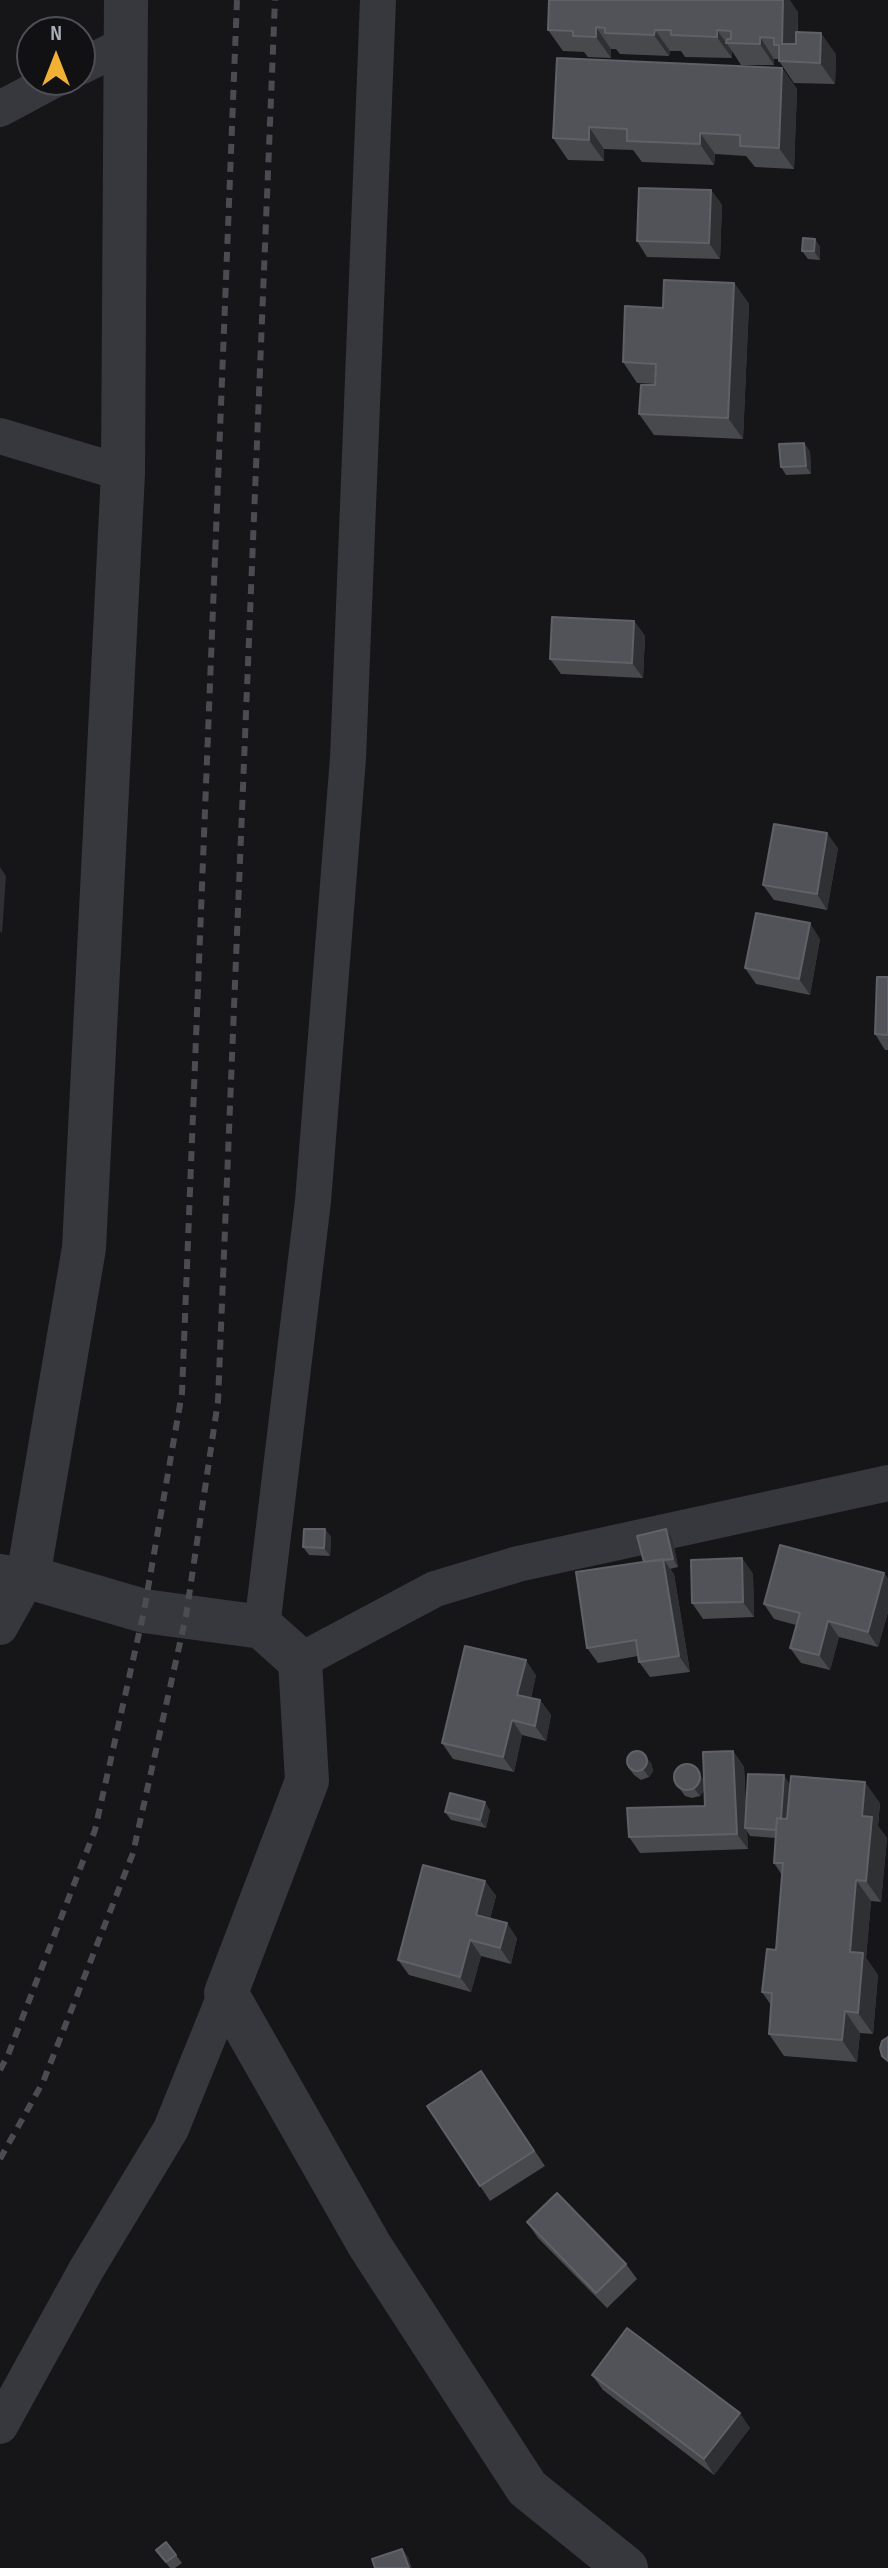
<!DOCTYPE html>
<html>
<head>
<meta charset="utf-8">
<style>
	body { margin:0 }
	#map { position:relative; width:888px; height:2568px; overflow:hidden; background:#161618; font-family:"Sofia Sans Condensed",sans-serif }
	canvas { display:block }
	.north { position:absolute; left:16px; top:16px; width:80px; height:80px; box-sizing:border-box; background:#111113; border:2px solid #4d4f55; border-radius:50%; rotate:0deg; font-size:22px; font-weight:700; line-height:32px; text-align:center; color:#a8adb8 }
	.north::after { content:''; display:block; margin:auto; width:28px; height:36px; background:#f2b134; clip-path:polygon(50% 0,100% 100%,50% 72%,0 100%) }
</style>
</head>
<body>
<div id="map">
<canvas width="888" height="2568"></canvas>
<div class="north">N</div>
</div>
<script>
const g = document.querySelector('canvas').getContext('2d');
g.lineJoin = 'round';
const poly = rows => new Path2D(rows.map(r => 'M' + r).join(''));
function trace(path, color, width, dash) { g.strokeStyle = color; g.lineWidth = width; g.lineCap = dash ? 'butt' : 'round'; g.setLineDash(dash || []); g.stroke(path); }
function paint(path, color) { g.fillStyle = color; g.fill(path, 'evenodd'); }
const minor = poly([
	[80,67,126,44],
	[0,109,54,80],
	[0,436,123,473],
	[0,1572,28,1577,0,1627],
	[262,1627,313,1201,348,758,378,0],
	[300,1661,435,1589,518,1564,888,1483],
	[0,2426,86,2270,171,2129,226,1993]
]);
const tertiary = poly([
	[126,0,123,473,84,1248,28,1577,144,1611,262,1627,300,1661,307,1781,226,1993,370,2246,527,2488,626,2568]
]);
const rail = poly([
	[0,2070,8,2055,95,1830,144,1611,182,1393,237,0],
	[0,2159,43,2082,133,1853,186,1616,218,1401,275,0]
]);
const wall = poly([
	[798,12,798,32,836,54,835,84,794,83,779,61,779,59,774,59,774,65,741,65,732,51,732,58,685,57,681,51,670,51,669,56,620,54,616,49,611,49,611,58,588,57,584,52,563,51,548,30],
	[782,68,797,89,794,169,755,167,746,156,715,154,714,165,642,162,633,150,604,149,604,161,568,160,553,138],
	[711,190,722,205,720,259,647,257,637,241],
	[815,239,820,247,820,260,808,259,802,251],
	[734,283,749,304,743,439,654,435,639,414,655,384,637,383,623,362,663,308],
	[810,451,811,474,786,475,781,467],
	[634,621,645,636,643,678,561,674,550,659],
	[838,848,827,910,774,900,763,885],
	[820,939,810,995,756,984,745,968],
	[888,977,888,1050,885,1050,875,1034],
	[325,1529,331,1537,330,1556,309,1555,303,1547],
	[666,1529,672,1537,678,1567,670,1569,674,1574,690,1672,650,1677,639,1662,638,1656,598,1663,587,1648],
	[742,1558,753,1574,754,1617,703,1619,692,1603],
	[884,1573,888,1579,888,1612,878,1647,839,1637,830,1670,801,1663,790,1648,796,1625,774,1619,764,1604],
	[536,1675,531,1698,540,1700,551,1715,546,1741,522,1735,514,1772,453,1759,442,1743],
	[733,1751,744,1767,746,1808,789,1783,788,1809,880,1803,878,1826,887,1838,881,1902,871,1901,866,1958,878,1975,873,2034,860,2033,857,2062,784,2056,769,2034,771,2005,762,1992,776,1950,782,1875,774,1863,776,1838,750,1836,747,1831,748,1849,640,1853,629,1837,705,1806,704,1790,700,1796,692,1798,685,1796,674,1781,695,1767,704,1781],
	[651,1763,653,1771,649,1777,641,1780,634,1775,628,1767],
	[490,1810,486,1828,451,1820,445,1812],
	[485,1881,496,1896,490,1919,517,1938,511,1964,481,1956,471,1992,409,1975,398,1960],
	[481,2071,545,2166,490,2201,427,2106],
	[527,2222,626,2264,637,2279,607,2308,538,2238],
	[592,2375,750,2428,714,2475,603,2390],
	[156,2550,176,2555,182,2563,175,2568,170,2568]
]);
const shadedWall = poly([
	[778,0,790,0,798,12,797,62,782,44],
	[596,27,611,49,611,58,596,37],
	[655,30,670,51,669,56,654,35],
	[717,30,732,51,732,58,717,37],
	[821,33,836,54,835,84,820,63],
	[760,37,774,59,774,65,760,44],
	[782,68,797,89,794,169,779,148],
	[589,127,604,149,604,161,589,140],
	[700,133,715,154,714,165,700,144],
	[711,190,722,205,720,259,709,243],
	[815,239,820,247,820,260,814,251],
	[734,283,749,304,743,439,728,418],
	[804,443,810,451,811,474,806,466],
	[634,621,645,636,643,678,632,663],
	[827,833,838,848,827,910,817,894],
	[0,867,6,876,2,933,0,931],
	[810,923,820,939,810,995,799,979],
	[325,1529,331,1537,330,1556,324,1548],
	[666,1529,672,1537,678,1567,673,1559],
	[742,1558,753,1574,754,1617,743,1602],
	[663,1559,674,1574,690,1672,679,1656],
	[884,1573,888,1579,888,1612,878,1647,868,1632],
	[828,1621,839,1637,830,1670,819,1655],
	[526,1660,536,1675,528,1710,517,1695],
	[540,1700,551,1715,546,1741,535,1726],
	[512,1720,522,1735,514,1772,503,1757],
	[733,1751,744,1767,747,1828,745,1828,747,1831,748,1849,737,1834],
	[645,1755,651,1763,653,1771,649,1777,643,1769],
	[699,1774,705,1782,705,1790,700,1796,694,1788],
	[784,1775,789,1783,786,1838,781,1830],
	[865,1782,880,1803,878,1826,887,1838,881,1902,866,1881,862,1816],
	[485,1802,490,1810,486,1828,480,1820],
	[856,1880,871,1901,866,1958,878,1975,873,2034,858,2013,850,1952],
	[485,1881,496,1896,487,1930,476,1915],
	[507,1923,517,1938,511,1964,500,1948],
	[470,1940,481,1956,471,1992,460,1977],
	[845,2011,860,2033,857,2062,842,2040],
	[740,2413,750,2428,714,2475,704,2459],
	[402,2549,408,2557,412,2568,409,2568]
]);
const building = poly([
	[549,0,783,0,782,44,796,44,796,32,821,33,820,63,779,61,779,45,774,45,774,38,760,37,760,44,726,43,727,39,731,39,731,31,717,30,717,37,671,35,671,30,655,30,654,35,605,33,605,28,596,27,596,37,573,36,573,31,548,30,549,0],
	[557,58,782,68,779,148,740,146,740,135,700,133,700,144,627,141,627,129,589,127,589,140,553,138,557,58],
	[639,188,711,190,709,243,637,241,639,188],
	[803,238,815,239,814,251,802,251,803,238],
	[664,280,734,283,728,418,639,414,641,385,655,385,656,364,623,362,625,306,663,308,664,280],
	[804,443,806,466,781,467,779,444,804,443],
	[552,617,634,621,632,663,550,659,552,617],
	[774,824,827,833,817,894,763,885,774,824],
	[756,913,810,923,799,979,745,968,756,913],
	[877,977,888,977,888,1035,875,1034,877,977],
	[304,1529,325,1529,324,1548,303,1547,304,1529],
	[666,1529,673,1559,644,1562,637,1536,666,1529],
	[780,1545,884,1573,868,1632,828,1621,819,1655,790,1648,800,1613,764,1604,780,1545],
	[742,1558,743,1602,692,1603,691,1560,742,1558],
	[663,1559,679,1656,639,1662,636,1640,587,1648,576,1572,663,1559],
	[465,1646,526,1660,517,1695,540,1700,535,1726,512,1720,503,1757,442,1743,465,1646],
	'627 1761a10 10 0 1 1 20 0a10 10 0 1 1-20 0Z',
	[733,1751,737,1834,629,1837,627,1808,705,1806,703,1752,733,1751],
	'674 1777a13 13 0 1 1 26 0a13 13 0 1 1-26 0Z',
	[748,1774,784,1775,781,1819,777,1818,776,1830,745,1828,748,1774],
	[791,1776,865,1782,862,1816,872,1817,866,1881,856,1880,850,1952,863,1953,858,2013,845,2011,842,2040,769,2034,772,1993,762,1992,767,1949,776,1950,783,1863,774,1863,777,1818,787,1819,791,1776],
	[450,1793,485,1802,480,1820,445,1812,450,1793],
	[423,1865,485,1881,476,1915,507,1923,500,1948,470,1940,460,1977,398,1960,423,1865],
	[888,2037,888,2061,882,2056,880,2048,882,2041,888,2037],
	[481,2071,534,2151,480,2186,427,2106,481,2071],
	[557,2193,626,2264,596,2293,527,2222,557,2193],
	[627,2328,740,2413,704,2459,592,2375,627,2328],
	[166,2542,176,2555,166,2562,156,2550,166,2542],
	[402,2549,409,2568,375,2568,372,2559,402,2549]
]);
trace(minor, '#37383d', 36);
trace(tertiary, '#37383d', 44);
trace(rail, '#4a4c52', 6, [10, 8]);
paint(wall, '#47494d');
paint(shadedWall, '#2f3033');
paint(building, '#525359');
trace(building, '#5f6168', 2);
</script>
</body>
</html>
